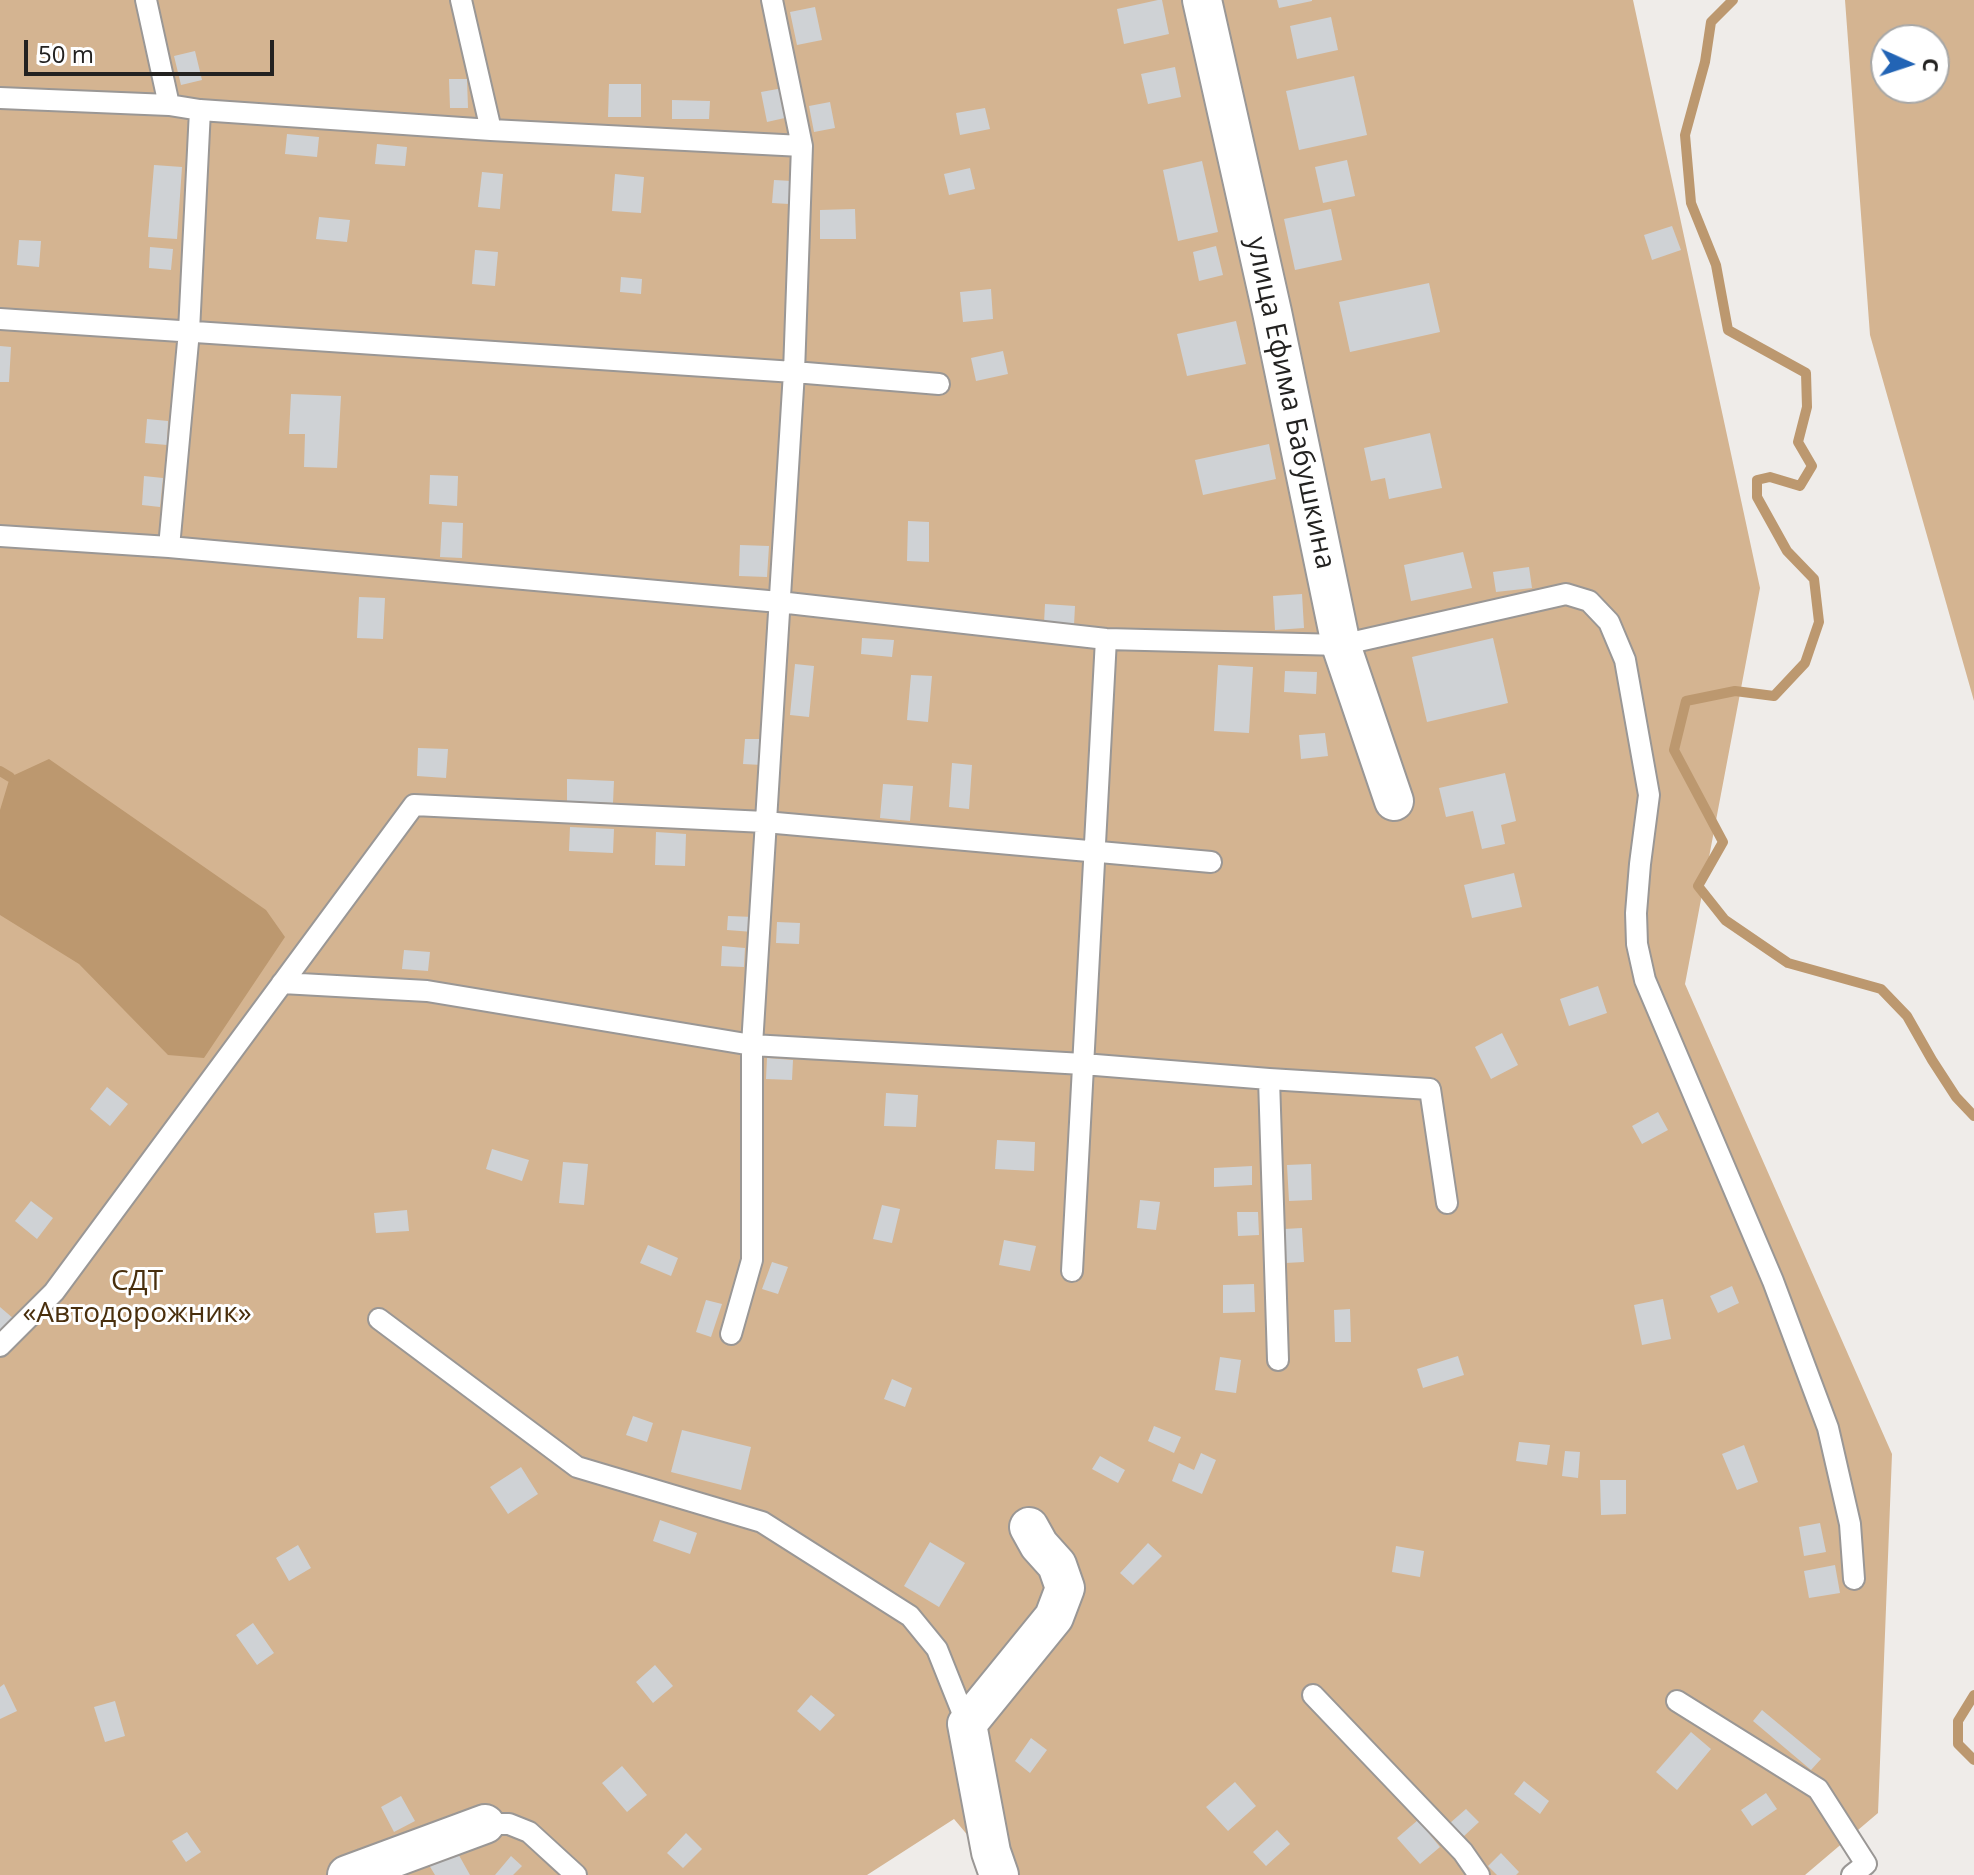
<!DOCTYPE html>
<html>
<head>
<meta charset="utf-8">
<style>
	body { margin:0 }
	#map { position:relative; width:1974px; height:1875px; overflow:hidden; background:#efece9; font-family:"Open Sans",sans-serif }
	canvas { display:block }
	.north { position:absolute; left:1870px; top:24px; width:80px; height:80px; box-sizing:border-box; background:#fff; border:2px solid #a7a7a6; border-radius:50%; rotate:93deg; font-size:22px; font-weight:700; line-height:32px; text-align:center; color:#232221 }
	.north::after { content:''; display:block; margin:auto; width:28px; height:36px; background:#2264b5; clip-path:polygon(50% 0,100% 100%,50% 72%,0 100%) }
	.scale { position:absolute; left:24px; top:40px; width:250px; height:36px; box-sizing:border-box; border:4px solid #232221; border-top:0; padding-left:10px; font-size:24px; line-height:28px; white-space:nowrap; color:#232221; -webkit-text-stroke:6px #fff; paint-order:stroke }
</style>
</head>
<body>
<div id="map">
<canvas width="1974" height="1875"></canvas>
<div class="north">С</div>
<div class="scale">50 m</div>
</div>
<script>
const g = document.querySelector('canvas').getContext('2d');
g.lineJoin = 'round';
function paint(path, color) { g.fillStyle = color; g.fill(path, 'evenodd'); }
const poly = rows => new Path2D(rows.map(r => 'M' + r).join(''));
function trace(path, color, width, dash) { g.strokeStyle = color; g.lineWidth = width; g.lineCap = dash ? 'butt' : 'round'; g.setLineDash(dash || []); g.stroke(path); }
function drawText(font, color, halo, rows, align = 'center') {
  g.font = font + ' "Open Sans",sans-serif'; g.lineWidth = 6; g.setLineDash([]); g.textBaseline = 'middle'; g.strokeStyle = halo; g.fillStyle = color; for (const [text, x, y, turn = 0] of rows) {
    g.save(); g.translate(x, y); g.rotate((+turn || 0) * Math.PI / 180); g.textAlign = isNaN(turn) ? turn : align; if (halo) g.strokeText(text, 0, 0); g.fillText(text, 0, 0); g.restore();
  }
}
const green = poly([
	[0,0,1633,0,1760,588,1685,984,1892,1454,1878,1813,1805,1875,1001,1875,954,1819,867,1875,0,1875],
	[1845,0,1974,0,1974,701,1870,335],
	[1886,40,1934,40,1934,88,1886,88]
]);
const water = poly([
	[49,759,266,910,285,937,204,1058,168,1055,79,964,0,915,0,810,10,777]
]);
const stream = poly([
	[1733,0,1711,22,1705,62,1685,135,1691,203,1716,265,1728,330,1806,373,1807,407,1798,442,1812,466,1800,486,1770,477,1757,480,1757,497,1787,551,1814,579,1819,622,1805,663,1774,696,1735,691,1686,701,1674,750,1723,842,1698,886,1725,920,1788,963,1881,989,1907,1016,1932,1060,1956,1097,1974,1116],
	[0,771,10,777],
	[1974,1695,1958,1721,1958,1744,1974,1760]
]);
const building = poly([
	[1158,0,1162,0,1169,34,1124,44,1117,9],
	[1277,0,1312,0,1312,1,1279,8],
	[815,7,822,40,797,45,790,12],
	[1331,17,1338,50,1297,59,1290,26],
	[195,51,202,80,181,85,174,56],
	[1175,67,1181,97,1148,104,1141,74],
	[1354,76,1367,135,1299,150,1286,91],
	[449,79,467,79,468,108,450,108],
	[609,84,641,84,641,117,608,117],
	[783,88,789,117,767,122,761,92],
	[672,100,710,101,709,119,672,119],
	[830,102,835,128,814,132,809,106],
	[985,108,990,129,960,135,956,113],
	[287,134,319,137,317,157,285,154],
	[377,144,407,147,405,166,375,164],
	[1347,160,1355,196,1323,203,1315,167],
	[1202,161,1218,232,1178,241,1163,170],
	[154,165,182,167,177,239,148,237],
	[970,168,975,189,949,195,944,174],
	[482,172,503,174,500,209,478,207],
	[615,174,644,177,641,213,612,211],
	[774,180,792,181,789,204,772,203],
	[855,209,856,239,820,239,820,210],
	[1331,209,1342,260,1295,270,1284,219],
	[319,217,350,220,347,242,316,239],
	[1672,226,1681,250,1652,260,1644,235],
	[19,240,41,241,39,267,17,265],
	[1216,246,1223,275,1199,281,1193,252],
	[150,247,173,249,171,270,149,268],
	[475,250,498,252,495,286,472,284],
	[621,277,642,279,641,294,620,292],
	[1429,283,1440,332,1350,352,1339,302],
	[991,289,993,319,963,322,960,292],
	[1236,321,1246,364,1187,376,1177,334],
	[0,346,11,347,9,382,0,382],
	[1003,351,1008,374,976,381,971,358],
	[291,394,341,396,337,468,304,467,305,434,289,434],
	[147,419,168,421,167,445,145,443],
	[1430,433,1442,488,1389,499,1385,478,1371,481,1364,448],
	[1269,444,1276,479,1203,495,1195,460],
	[430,475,458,476,457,506,429,504],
	[144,476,163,478,160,507,142,505],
	[908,521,929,522,929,562,907,561],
	[442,522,463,523,462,558,440,557],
	[740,545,769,546,767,577,739,576],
	[1463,552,1472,588,1411,601,1404,565],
	[1529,567,1532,588,1496,592,1493,572],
	[1302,594,1304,628,1275,630,1273,596],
	[359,597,385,598,383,639,357,638],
	[1045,604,1075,606,1074,625,1044,623],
	[862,638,894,640,892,657,861,654],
	[1493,638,1508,703,1427,722,1412,657],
	[795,664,814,666,809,717,790,715],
	[1218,665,1253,667,1249,733,1214,731],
	[1285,671,1317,672,1316,694,1284,692],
	[911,675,932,676,928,722,907,720],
	[1325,733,1328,756,1301,759,1299,735],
	[745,739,763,739,762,765,743,764],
	[418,748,448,749,446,778,417,776],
	[952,763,972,765,969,809,949,807],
	[1505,773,1516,821,1501,825,1505,844,1482,849,1473,811,1446,817,1439,788],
	[567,779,614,781,613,803,567,801],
	[883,784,913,786,910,821,880,818],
	[570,827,614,829,613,853,569,851],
	[656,832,686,834,685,866,655,865],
	[1514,873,1522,907,1472,918,1464,885],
	[728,916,754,917,753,932,727,930],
	[777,922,800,923,799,944,776,943],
	[722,946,745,948,744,967,721,966],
	[404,950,430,952,428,971,402,969],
	[1598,986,1607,1013,1569,1026,1560,999],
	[1502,1033,1518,1065,1491,1079,1475,1047],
	[767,1058,793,1060,792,1080,766,1079],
	[107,1087,128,1104,110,1126,90,1109],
	[886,1093,918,1095,916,1127,884,1126],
	[1658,1112,1668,1130,1642,1144,1632,1126],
	[997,1140,1035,1142,1034,1171,995,1169],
	[492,1149,529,1160,522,1181,486,1169],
	[563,1162,588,1164,584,1205,559,1203],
	[1311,1164,1312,1200,1289,1201,1287,1165],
	[1252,1166,1252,1185,1214,1187,1214,1168],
	[1140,1200,1160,1202,1156,1230,1137,1228],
	[31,1201,53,1218,37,1239,15,1221],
	[882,1205,900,1209,892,1243,873,1239],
	[407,1210,409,1231,376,1233,374,1213],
	[1237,1212,1258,1212,1259,1235,1238,1236],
	[1302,1228,1304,1262,1285,1263,1284,1229],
	[1004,1240,1036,1246,1030,1271,999,1265],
	[648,1245,678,1258,671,1276,640,1263],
	[772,1262,788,1267,778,1294,762,1289],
	[1254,1284,1255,1312,1223,1313,1223,1285],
	[1732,1286,1739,1303,1718,1313,1710,1296],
	[1663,1299,1671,1339,1642,1345,1634,1305],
	[706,1300,722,1304,711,1337,696,1332],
	[0,1307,14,1319,0,1336],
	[1350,1309,1351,1342,1335,1342,1334,1310],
	[1458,1356,1464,1375,1423,1388,1417,1369],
	[1220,1357,1241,1360,1236,1393,1215,1390],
	[892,1379,912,1388,905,1407,884,1399],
	[633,1416,653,1423,647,1442,626,1435],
	[1154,1426,1181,1437,1174,1453,1148,1441],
	[682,1430,751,1447,741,1490,671,1472],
	[1519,1442,1550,1445,1547,1465,1516,1461],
	[1744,1445,1758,1482,1737,1490,1722,1454],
	[1565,1451,1580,1452,1578,1478,1562,1476],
	[1201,1453,1216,1460,1202,1494,1172,1481,1179,1463,1194,1470],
	[1100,1456,1125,1470,1118,1483,1092,1469],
	[521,1467,538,1494,508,1514,490,1487],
	[1600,1480,1626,1480,1626,1514,1601,1515],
	[660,1520,697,1533,690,1554,653,1541],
	[1820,1523,1826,1552,1804,1556,1799,1527],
	[930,1542,965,1563,939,1607,904,1586],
	[1148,1543,1162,1556,1133,1585,1120,1573],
	[298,1545,311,1568,289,1581,276,1558],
	[1396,1546,1424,1551,1420,1577,1392,1572],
	[1835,1565,1840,1593,1809,1598,1804,1571],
	[253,1623,274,1653,257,1665,236,1635],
	[655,1665,673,1686,653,1703,636,1682],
	[4,1684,17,1711,0,1719,0,1687],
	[811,1695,835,1715,820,1731,797,1711],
	[115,1701,125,1736,105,1742,94,1707],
	[1762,1710,1821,1759,1811,1770,1753,1721],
	[1691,1732,1711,1749,1677,1790,1656,1772],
	[1031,1738,1047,1750,1030,1773,1015,1761],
	[622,1766,647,1795,627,1812,602,1783],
	[1524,1781,1549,1801,1540,1814,1514,1794],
	[1235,1782,1256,1806,1228,1831,1206,1807],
	[1766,1793,1777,1809,1752,1826,1741,1810],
	[401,1796,415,1821,394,1832,381,1807],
	[1466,1809,1479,1822,1463,1837,1450,1823],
	[1418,1820,1440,1847,1420,1864,1397,1838],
	[1277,1830,1290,1844,1266,1866,1253,1852],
	[187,1832,201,1852,186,1862,172,1841],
	[686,1833,702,1849,683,1868,667,1853],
	[456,1850,470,1875,435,1875,429,1865],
	[1501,1853,1519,1872,1516,1875,1497,1875,1488,1866],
	[511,1856,522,1866,513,1875,495,1875]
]);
const lane = poly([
	[146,0,169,105],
	[461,0,491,130],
	[772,0,802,146,794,372,752,1045,1083,1064,1269,1079,1430,1089,1447,1203],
	[0,98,169,105,200,110,491,130,802,146],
	[0,319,794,372,939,384],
	[0,536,169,547,779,602,1106,639,1341,645,1566,594,1589,601,1609,622,1625,660,1649,795,1640,864,1636,913,1637,944,1645,980,1773,1281,1828,1428,1850,1524,1854,1579],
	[169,547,189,331,200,110],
	[282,983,427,991,752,1045,752,1260,731,1334],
	[1269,1079,1278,1360],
	[1072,1271,1106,639],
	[379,1319,577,1467,762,1522,910,1616,937,1649,967,1724],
	[0,1346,54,1292,414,805,765,822,1211,862],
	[1313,1695,1463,1852,1479,1875],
	[1677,1701,1818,1789,1866,1864,1852,1875],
	[485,1824,509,1824,529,1832,576,1875]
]);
const street = poly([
	[1202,0,1272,312,1341,645,1394,801],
	[347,1875,485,1824],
	[999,1875,991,1852,967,1724,1054,1617,1065,1588,1057,1565,1039,1545,1029,1527]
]);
const streetNames = [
	["улица Ефима Бабушкина",1290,403,78]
];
const parkNames = [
	["СДТ",137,1282],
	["«Автодорожник»",137,1314]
];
paint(green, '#d4b491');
paint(water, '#bc986f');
trace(stream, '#bc986f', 10);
paint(building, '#cfd2d5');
trace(lane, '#9a9795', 24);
trace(street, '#9a9795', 42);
trace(lane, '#fff', 20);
trace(street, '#fff', 38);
drawText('28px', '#232221', '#fff', streetNames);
drawText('28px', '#492f0d', '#fff', parkNames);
</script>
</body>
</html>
